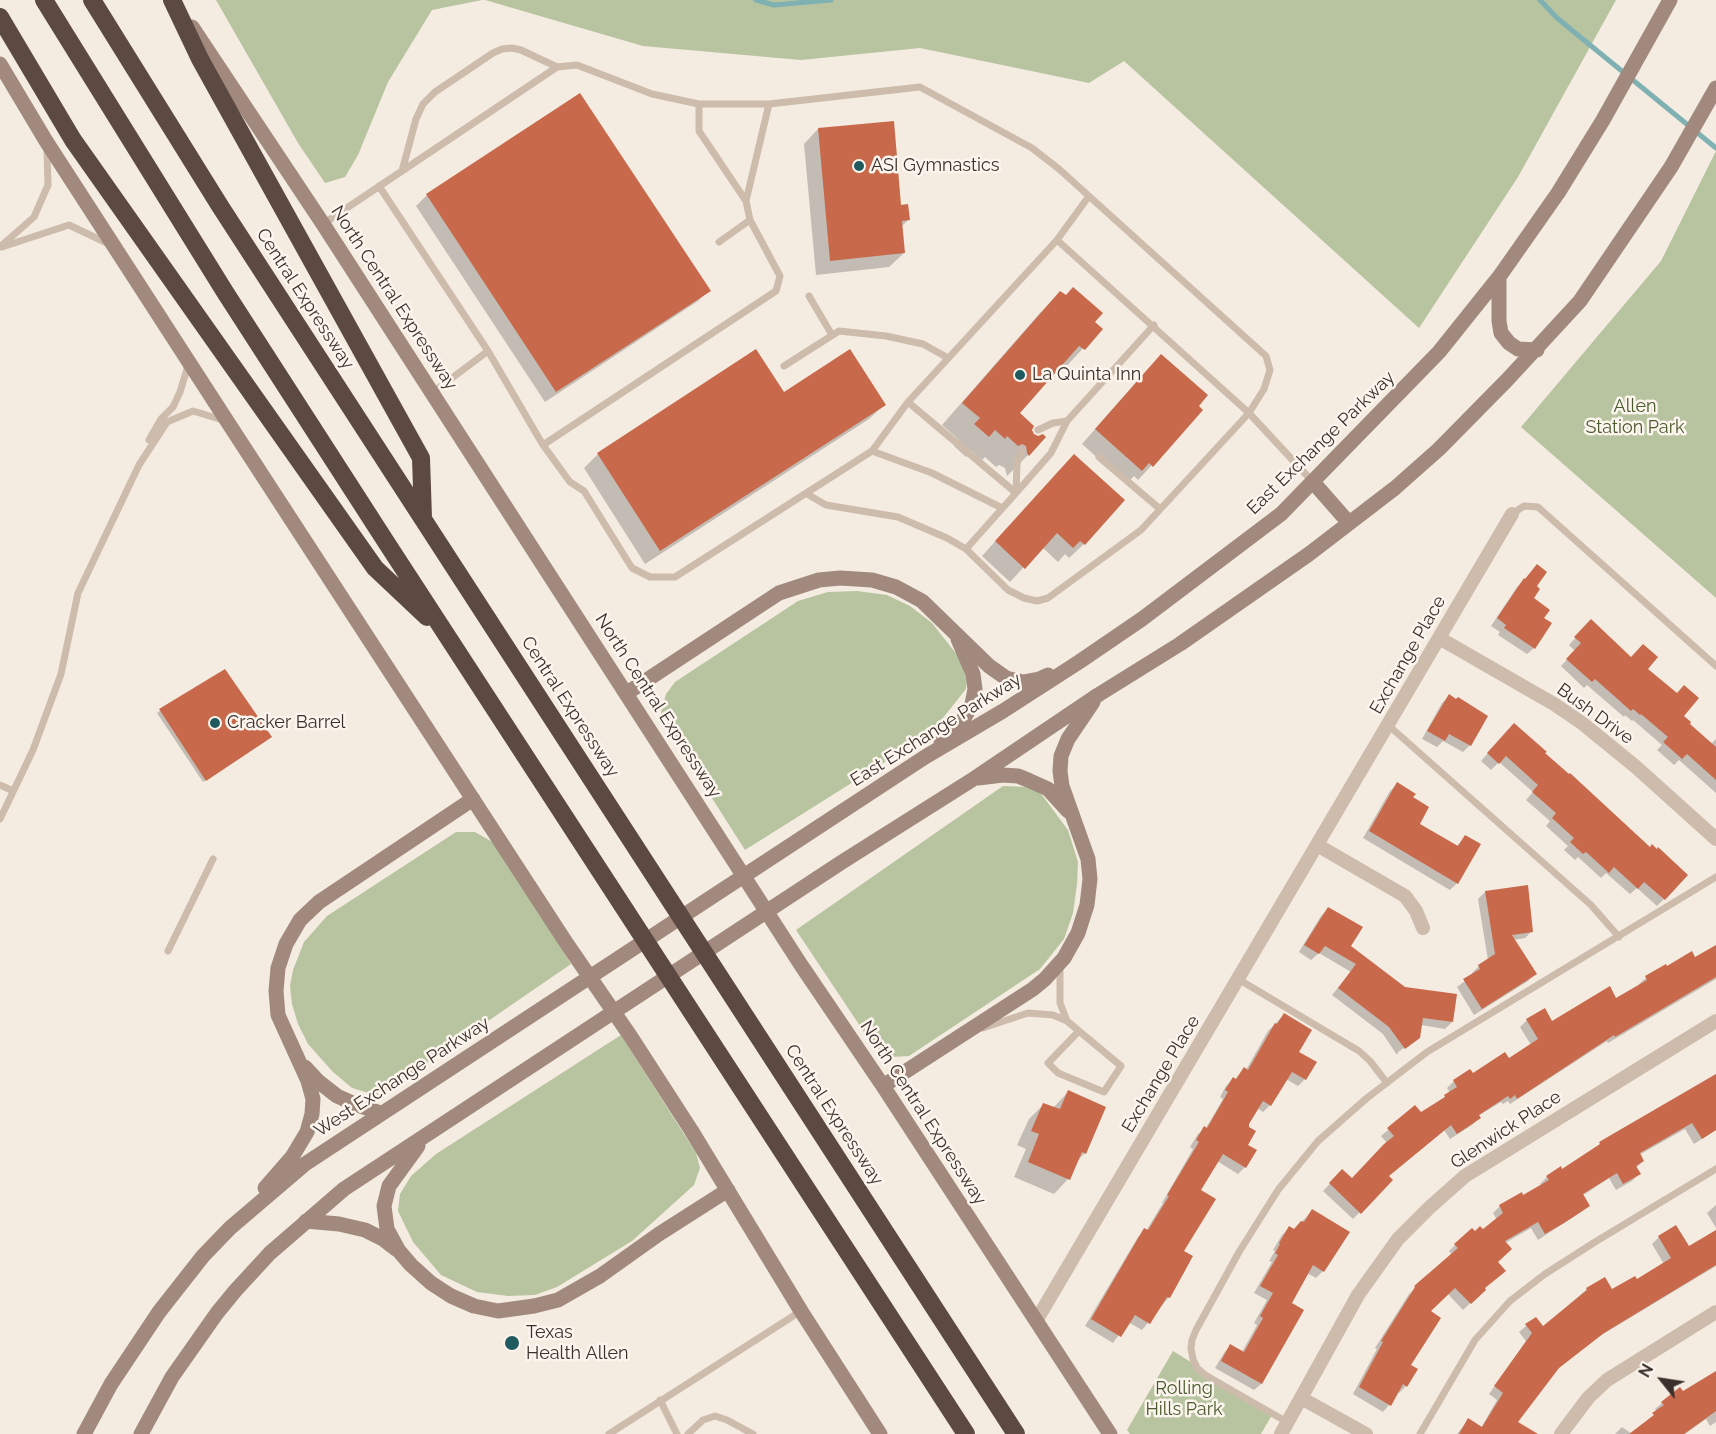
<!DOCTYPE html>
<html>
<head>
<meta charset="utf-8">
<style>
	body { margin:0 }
	#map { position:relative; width:1716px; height:1434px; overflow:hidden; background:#f4ebe1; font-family:Raleway,sans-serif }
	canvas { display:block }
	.north { position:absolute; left:1632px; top:1350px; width:60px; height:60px; -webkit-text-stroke:4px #fbf5ee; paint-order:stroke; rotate:300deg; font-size:16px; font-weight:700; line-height:24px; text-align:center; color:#3b302b }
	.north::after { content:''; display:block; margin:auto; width:21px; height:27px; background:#3b302b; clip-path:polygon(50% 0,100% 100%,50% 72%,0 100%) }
</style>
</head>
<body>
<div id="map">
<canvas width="1716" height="1434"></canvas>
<div class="north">N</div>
</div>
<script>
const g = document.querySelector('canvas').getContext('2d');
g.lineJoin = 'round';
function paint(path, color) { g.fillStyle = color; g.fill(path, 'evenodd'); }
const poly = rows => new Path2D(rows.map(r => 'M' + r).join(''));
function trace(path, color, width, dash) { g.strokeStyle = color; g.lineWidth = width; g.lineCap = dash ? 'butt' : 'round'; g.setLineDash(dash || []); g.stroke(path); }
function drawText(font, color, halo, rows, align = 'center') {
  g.font = font + ' Raleway,sans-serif'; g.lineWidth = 5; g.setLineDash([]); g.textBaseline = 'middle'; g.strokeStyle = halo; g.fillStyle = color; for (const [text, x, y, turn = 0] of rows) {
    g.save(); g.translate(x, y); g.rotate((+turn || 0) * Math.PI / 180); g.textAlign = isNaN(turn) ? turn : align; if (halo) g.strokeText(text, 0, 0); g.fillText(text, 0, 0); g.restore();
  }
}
const green = poly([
	[216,0,482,0,432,10,388,82,358,155,345,177,325,183,298,143],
	[485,0,1616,0,1518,177,1419,328,1124,61,1089,83,920,48,801,60,643,46],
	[1716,151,1716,598,1521,427,1661,261],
	[857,591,887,595,910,606,932,623,958,656,967,680,966,689,931,733,745,850,666,726,661,712,666,694,675,682,798,601,828,592],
	[1003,786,1029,787,1039,791,1068,830,1078,862,1077,884,1073,913,1064,939,1040,969,909,1056,891,1057,874,1047,796,930],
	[456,832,475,832,496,844,571,964,379,1096,352,1088,333,1072,308,1044,298,1024,292,1004,290,986,293,970,304,942,327,916],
	[621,1035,696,1153,700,1168,694,1185,632,1241,557,1287,535,1295,508,1296,477,1292,441,1275,413,1242,398,1211,400,1194,411,1176,436,1154],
	[1173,1351,1273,1413,1261,1434,1130,1434,1127,1430]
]);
const shadow = poly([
	[580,95,709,290,698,301,545,402,416,206,427,195],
	[818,129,900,207,908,220,901,227,904,253,889,267,816,275,804,144],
	[1060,293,1101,329,1062,371,1058,368,1018,413,1033,435,1038,437,1028,455,1007,476,1005,468,999,465,996,467,985,457,982,460,972,451,966,457,954,446,959,440,942,425,1039,314],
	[1147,370,1152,465,1138,480,1134,476,1127,484,1082,444],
	[783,394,884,405,869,419,645,564,584,468,598,454],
	[1060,470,1084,544,1069,558,1065,554,1058,562,1042,547,1010,582,982,556],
	[1524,580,1535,586,1532,598,1542,618,1534,648,1527,654,1498,635,1500,632,1491,626,1517,587],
	[1591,621,1631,659,1646,669,1687,724,1711,744,1716,739,1716,793,1679,760,1674,765,1657,750,1662,745,1633,720,1632,721,1625,715,1624,717,1587,685,1584,688,1561,666,1575,651,1569,645],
	[1449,696,1470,745,1463,752,1443,741,1437,747,1422,739,1442,703],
	[160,711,267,740,203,782,157,713],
	[1507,732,1543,754,1664,899,1657,906,1637,888,1630,894,1606,873,1601,878,1578,857,1575,860,1564,850,1568,846,1546,826,1550,821,1526,800,1533,792,1499,762,1491,770,1481,761],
	[1397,784,1411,798,1418,824,1456,847,1465,837,1479,845,1457,883,1450,890,1363,838,1390,791],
	[1485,892,1532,931,1525,938,1513,940,1535,974,1528,981,1474,1015,1457,987,1473,975,1472,973,1479,966,1488,960,1478,899],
	[1328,909,1349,947,1452,1022,1445,1029,1421,1025,1419,1038,1398,1052,1397,1055,1383,1034,1332,995,1351,972,1319,953,1311,960,1299,952,1321,916],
	[1716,946,1716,979,1608,1043,1607,1041,1510,1104,1508,1101,1503,1104,1501,1102,1478,1116,1479,1118,1472,1125,1450,1139,1444,1130,1388,1176,1391,1180,1353,1219,1323,1191,1342,1171,1351,1180,1387,1143,1381,1136,1415,1107,1421,1114,1450,1093,1447,1088,1454,1081,1470,1071,1472,1076,1508,1060,1531,1045,1520,1027,1527,1020,1552,1023,1616,1000,1640,986,1639,984,1646,978,1695,959],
	[1284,1015,1297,1052,1315,1063,1305,1079,1298,1086,1286,1079,1270,1105,1263,1112,1257,1108,1248,1124,1245,1167,1238,1174,1217,1161,1199,1190,1169,1297,1142,1330,1128,1322,1113,1343,1085,1326,1138,1237,1145,1230,1146,1231,1163,1203,1162,1203,1193,1149,1190,1147,1198,1134,1206,1128,1223,1099,1220,1097,1226,1086,1233,1079,1235,1080,1244,1069,1246,1070,1268,1031],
	[1716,1074,1716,1130,1694,1144,1685,1129,1639,1155,1643,1161,1636,1168,1639,1174,1632,1181,1616,1190,1609,1178,1582,1196,1588,1205,1581,1212,1538,1240,1531,1228,1505,1243,1484,1290,1463,1310,1448,1294,1429,1312,1409,1366,1406,1386,1399,1393,1397,1391,1389,1405,1383,1412,1353,1394,1377,1349,1375,1348,1409,1294,1452,1255,1449,1251,1455,1245,1475,1233,1483,1231,1497,1220,1493,1213,1500,1206,1523,1197,1542,1186,1540,1184,1547,1177,1562,1171,1593,1151,1600,1144],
	[1068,1092,1104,1107,1085,1153,1076,1162,1068,1179,1054,1194,1014,1177,1026,1149,1017,1145,1029,1119,1043,1105,1053,1108],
	[1716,1205,1716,1228,1707,1213],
	[1312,1211,1323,1271,1316,1278,1307,1273,1290,1303,1302,1310,1261,1384,1254,1390,1215,1368,1224,1353,1230,1346,1242,1352,1257,1325,1254,1323,1267,1300,1254,1293,1272,1262,1269,1261,1275,1251,1273,1250,1282,1235,1289,1228,1293,1231],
	[1716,1232,1716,1266,1595,1339,1555,1371,1516,1423,1519,1434,1457,1434,1468,1420,1481,1428,1497,1400,1489,1394,1526,1341,1519,1332,1526,1326,1535,1319,1542,1328,1587,1289,1611,1291,1636,1281,1664,1264,1652,1244,1659,1237,1688,1248],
	[1716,1374,1716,1422,1710,1426,1706,1419,1685,1434,1615,1434,1622,1427,1632,1434,1657,1412,1655,1409,1662,1403]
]);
const stream = poly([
	[756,0,774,5,831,0],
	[1540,0,1557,18,1716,148]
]);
const building = poly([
	[580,93,711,291,556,392,426,194],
	[894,121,901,205,908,204,910,220,902,221,905,253,830,261,818,128],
	[1073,287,1103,313,1095,322,1103,329,1085,350,1079,346,1020,413,1034,426,1032,430,1034,434,1038,436,1043,434,1046,437,1029,456,1027,453,1026,446,1022,444,1018,446,1007,436,1005,439,995,430,989,437,974,424,980,418,962,403,1060,291,1066,295],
	[756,349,784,392,850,349,886,405,660,551,597,453],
	[1161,354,1208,395,1199,406,1203,410,1153,467,1149,463,1142,471,1095,429],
	[1074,454,1125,500,1085,545,1080,541,1073,548,1057,533,1025,569,995,541],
	[1537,564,1547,572,1537,586,1540,589,1534,598,1550,610,1544,618,1552,623,1535,649,1504,628,1506,625,1497,618,1524,578,1525,579],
	[1591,619,1631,657,1643,644,1658,657,1648,669,1677,693,1684,685,1699,698,1684,716,1691,722,1690,724,1716,747,1716,780,1687,754,1682,759,1663,742,1668,737,1641,714,1640,715,1633,709,1631,711,1595,679,1592,682,1566,659,1581,643,1574,637],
	[225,669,272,737,206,781,159,709],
	[1449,694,1456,699,1458,697,1488,716,1471,746,1449,734,1445,741,1427,731],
	[1514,723,1547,752,1545,753,1569,774,1570,773,1650,847,1652,844,1657,849,1658,847,1688,875,1665,900,1644,882,1638,889,1614,867,1609,873,1586,852,1583,854,1570,842,1574,838,1552,818,1556,813,1532,792,1538,785,1506,756,1499,764,1487,753],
	[1397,782,1416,794,1413,797,1429,807,1420,824,1458,846,1465,835,1481,844,1458,884,1369,831],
	[1528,885,1533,932,1512,935,1537,974,1482,1009,1463,979,1480,969,1478,965,1495,954,1485,891],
	[1328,907,1363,927,1351,946,1405,987,1457,994,1453,1022,1423,1018,1420,1038,1405,1049,1389,1027,1338,988,1356,964,1325,946,1319,954,1304,945],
	[1716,945,1716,977,1615,1037,1614,1035,1517,1099,1515,1095,1510,1099,1508,1096,1479,1115,1481,1118,1457,1134,1451,1125,1389,1176,1393,1180,1361,1214,1329,1183,1342,1169,1352,1178,1384,1144,1394,1136,1387,1128,1415,1105,1421,1112,1445,1097,1444,1095,1457,1087,1453,1080,1470,1069,1473,1073,1505,1052,1509,1058,1538,1039,1526,1019,1545,1008,1552,1021,1610,986,1616,998,1647,980,1645,976,1666,964,1667,966,1692,951,1695,957],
	[1284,1013,1312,1030,1299,1052,1317,1062,1306,1080,1292,1072,1271,1106,1263,1101,1249,1124,1249,1127,1256,1131,1248,1145,1257,1150,1246,1168,1223,1154,1201,1190,1216,1199,1184,1251,1193,1256,1170,1298,1167,1297,1150,1324,1135,1315,1121,1337,1091,1319,1144,1228,1148,1230,1169,1196,1167,1195,1199,1142,1196,1140,1204,1126,1207,1128,1228,1092,1225,1090,1233,1077,1236,1079,1244,1067,1248,1070,1275,1023,1277,1024],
	[1716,1074,1716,1130,1702,1139,1692,1123,1640,1153,1644,1161,1636,1166,1641,1174,1623,1184,1617,1173,1583,1194,1590,1206,1564,1223,1545,1234,1538,1222,1505,1241,1512,1249,1498,1262,1506,1271,1485,1288,1486,1290,1471,1304,1455,1288,1431,1311,1441,1318,1411,1365,1418,1369,1407,1387,1403,1384,1391,1406,1359,1387,1383,1342,1381,1341,1415,1287,1414,1286,1458,1248,1454,1244,1472,1228,1475,1231,1480,1226,1483,1229,1503,1213,1499,1205,1522,1192,1523,1195,1549,1180,1546,1176,1561,1166,1562,1169,1600,1144,1599,1142],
	[1068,1090,1106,1107,1086,1154,1082,1152,1070,1180,1028,1162,1039,1134,1031,1131,1043,1103,1060,1109],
	[1312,1209,1350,1232,1324,1272,1313,1265,1292,1303,1304,1310,1262,1384,1221,1361,1230,1344,1244,1352,1263,1318,1260,1316,1273,1293,1260,1286,1278,1255,1275,1253,1280,1244,1279,1243,1289,1226,1294,1229,1301,1221,1304,1222],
	[1676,1225,1689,1246,1716,1230,1716,1265,1604,1333,1559,1368,1518,1422,1538,1434,1459,1434,1468,1418,1482,1427,1503,1393,1494,1386,1532,1333,1525,1324,1536,1317,1543,1326,1587,1290,1586,1288,1605,1277,1612,1289,1635,1276,1637,1279,1671,1258,1658,1236],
	[1716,1371,1716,1411,1684,1434,1629,1434,1654,1415,1652,1413,1664,1405,1661,1402,1680,1387,1683,1391]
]);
const lane = poly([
	[402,171,416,119,423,104,435,92,493,53,502,49,512,48,521,50,557,67],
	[379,186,488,351,543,445,776,291,780,276,750,220,746,201,699,131,699,104],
	[1089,196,1057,240,908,402,1016,493,1051,453,1067,421,1154,325],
	[746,201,769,104],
	[323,224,557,67,577,65,652,94,699,104,769,104,920,87,1032,148,1059,169,1266,356,1270,370,1264,389,1249,413,1312,481],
	[719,242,750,220],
	[0,247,34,217,48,185,47,149],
	[2,247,69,225,109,244],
	[809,296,832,335],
	[784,366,839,331,886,336,923,344,948,358],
	[432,393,488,351],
	[1038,430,1053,423,1067,421],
	[149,440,161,419,173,407,180,392,187,369,186,363],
	[543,445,570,482,584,491,632,568,650,577,675,577,872,451,932,473,1002,508],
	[872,451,908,402],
	[1099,457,1160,509],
	[807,494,826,505,898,517,947,538,966,549,1016,493,1017,463,1022,450],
	[1512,514,1524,506,1538,507,1716,666],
	[966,549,1008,590,1024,598,1037,601,1048,598,1141,530,1249,413,1057,240],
	[1388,725,1591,905,1619,937],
	[0,785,13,791],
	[0,819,33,750,61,674,78,593,139,465,167,422,193,411,223,420],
	[168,951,213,859],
	[1060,965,1060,1003,1067,1021],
	[1238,979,1359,1051,1370,1061,1387,1083],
	[983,1028,1028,1013,1053,1015,1067,1021,1121,1066,1104,1092,1058,1073,1048,1063,1079,1031],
	[660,1400,677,1434],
	[1287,1422,1205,1375,1197,1368,1193,1359,1191,1349,1192,1340,1196,1330,1239,1252,1278,1190,1318,1141,1367,1098,1427,1052,1716,877],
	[609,1434,801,1311],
	[688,1434,703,1420,715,1416,727,1420,753,1434],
	[1420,1434,1475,1340,1510,1301,1545,1274,1595,1242,1716,1169]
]);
const street = poly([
	[1439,638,1554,704,1582,723,1636,767,1716,839],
	[1317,845,1405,896,1416,911,1423,928],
	[1036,1321,1512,514],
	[1301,1398,1366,1434],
	[1281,1434,1358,1295,1398,1239,1429,1208,1465,1176,1716,1021],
	[1561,1434,1588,1398,1607,1380,1716,1312]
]);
const secondary = poly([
	[192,27,323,224,801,965,883,1086,1110,1434],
	[0,64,46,141,227,421,567,944,631,1037,691,1130,801,1311,880,1434],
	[1499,277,1499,321,1501,333,1509,343,1518,349,1537,350],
	[1313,482,1349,523],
	[627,693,779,593,819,580,840,578,872,580,896,587,922,601,989,666,1006,678,1023,682,1039,679,1048,675],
	[941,741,963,720,972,704,975,689,973,674,958,639],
	[978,778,1003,775,1018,776,1028,780,1048,789,1068,811],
	[305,1067,319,1082,337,1096,357,1105,381,1113],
	[883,1086,1033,989,1045,979,1064,958,1078,933,1087,905,1090,879,1088,859,1062,786,1060,771,1061,756,1068,739,1093,702],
	[418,1146,389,1186,384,1206,387,1229,399,1251,411,1265,431,1283,451,1296,474,1306,498,1311,534,1306,558,1300,600,1276,659,1234,728,1190],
	[265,1188,292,1157,307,1132,312,1114,313,1099,308,1081,278,1015,276,991,278,968,286,944,300,920,319,902,473,799],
	[306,1221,339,1224,365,1230,383,1239,396,1249],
	[84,1434,111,1384,159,1312,203,1256,230,1228,305,1164,925,757,1003,711,1079,662,1142,619,1281,514,1439,352,1499,277,1558,193,1603,120,1670,0],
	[141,1434,172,1377,217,1313,235,1291,270,1253,344,1189,842,862,975,778,1098,695,1180,644,1309,554,1395,488,1439,449,1507,380,1580,301,1671,167,1716,88]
]);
const highway = poly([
	[44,0,225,292,388,545,966,1434],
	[92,0,220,206,1016,1434],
	[172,0,200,59,421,458,423,518],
	[0,17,73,140,375,568,427,617]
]);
const markers = [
	[859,166,6,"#1f5a5e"],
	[1020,375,6,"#1f5a5e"],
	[215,723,6,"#1f5a5e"],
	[512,1343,8,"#1f5a5e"]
];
const poiNames = [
	["ASI Gymnastics",871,166],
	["La Quinta Inn",1032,375],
	["Cracker Barrel",227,723],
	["Texas",526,1333],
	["Health Allen",526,1354]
];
const streetNames = [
	["North Central Expressway",394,298,57],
	["Central Expressway",305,299,57],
	["East Exchange Parkway",1321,443,-44],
	["Exchange Place",1408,655,-60],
	["North Central Expressway",658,706,57],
	["Central Expressway",570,707,57],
	["Bush Drive",1595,714,36],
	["East Exchange Parkway",936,730,-32],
	["Exchange Place",1161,1074,-59],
	["West Exchange Parkway",402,1077,-33],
	["North Central Expressway",923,1113,57],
	["Central Expressway",834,1115,57],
	["Glenwick Place",1506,1130,-33]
];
const parkNames = [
	["Allen",1635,407],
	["Station Park",1635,428],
	["Rolling",1184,1389],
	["Hills Park",1184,1410]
];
paint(green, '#b8c4a0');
paint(shadow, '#0003');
trace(stream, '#7fb0b2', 5);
paint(building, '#c8694b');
trace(lane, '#cdbbac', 7);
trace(street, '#cdbbac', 14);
trace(secondary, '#a18a7d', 15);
trace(highway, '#5c4a42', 18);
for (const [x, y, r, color] of markers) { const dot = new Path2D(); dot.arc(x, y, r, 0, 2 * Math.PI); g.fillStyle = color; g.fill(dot); trace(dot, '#fbf5ee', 2); }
drawText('18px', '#3b302b', '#fbf5ee', poiNames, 'left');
drawText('18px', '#3b302b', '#fbf5ee', streetNames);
drawText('18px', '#4a5a2e', '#fbf5ee', parkNames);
</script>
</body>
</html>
